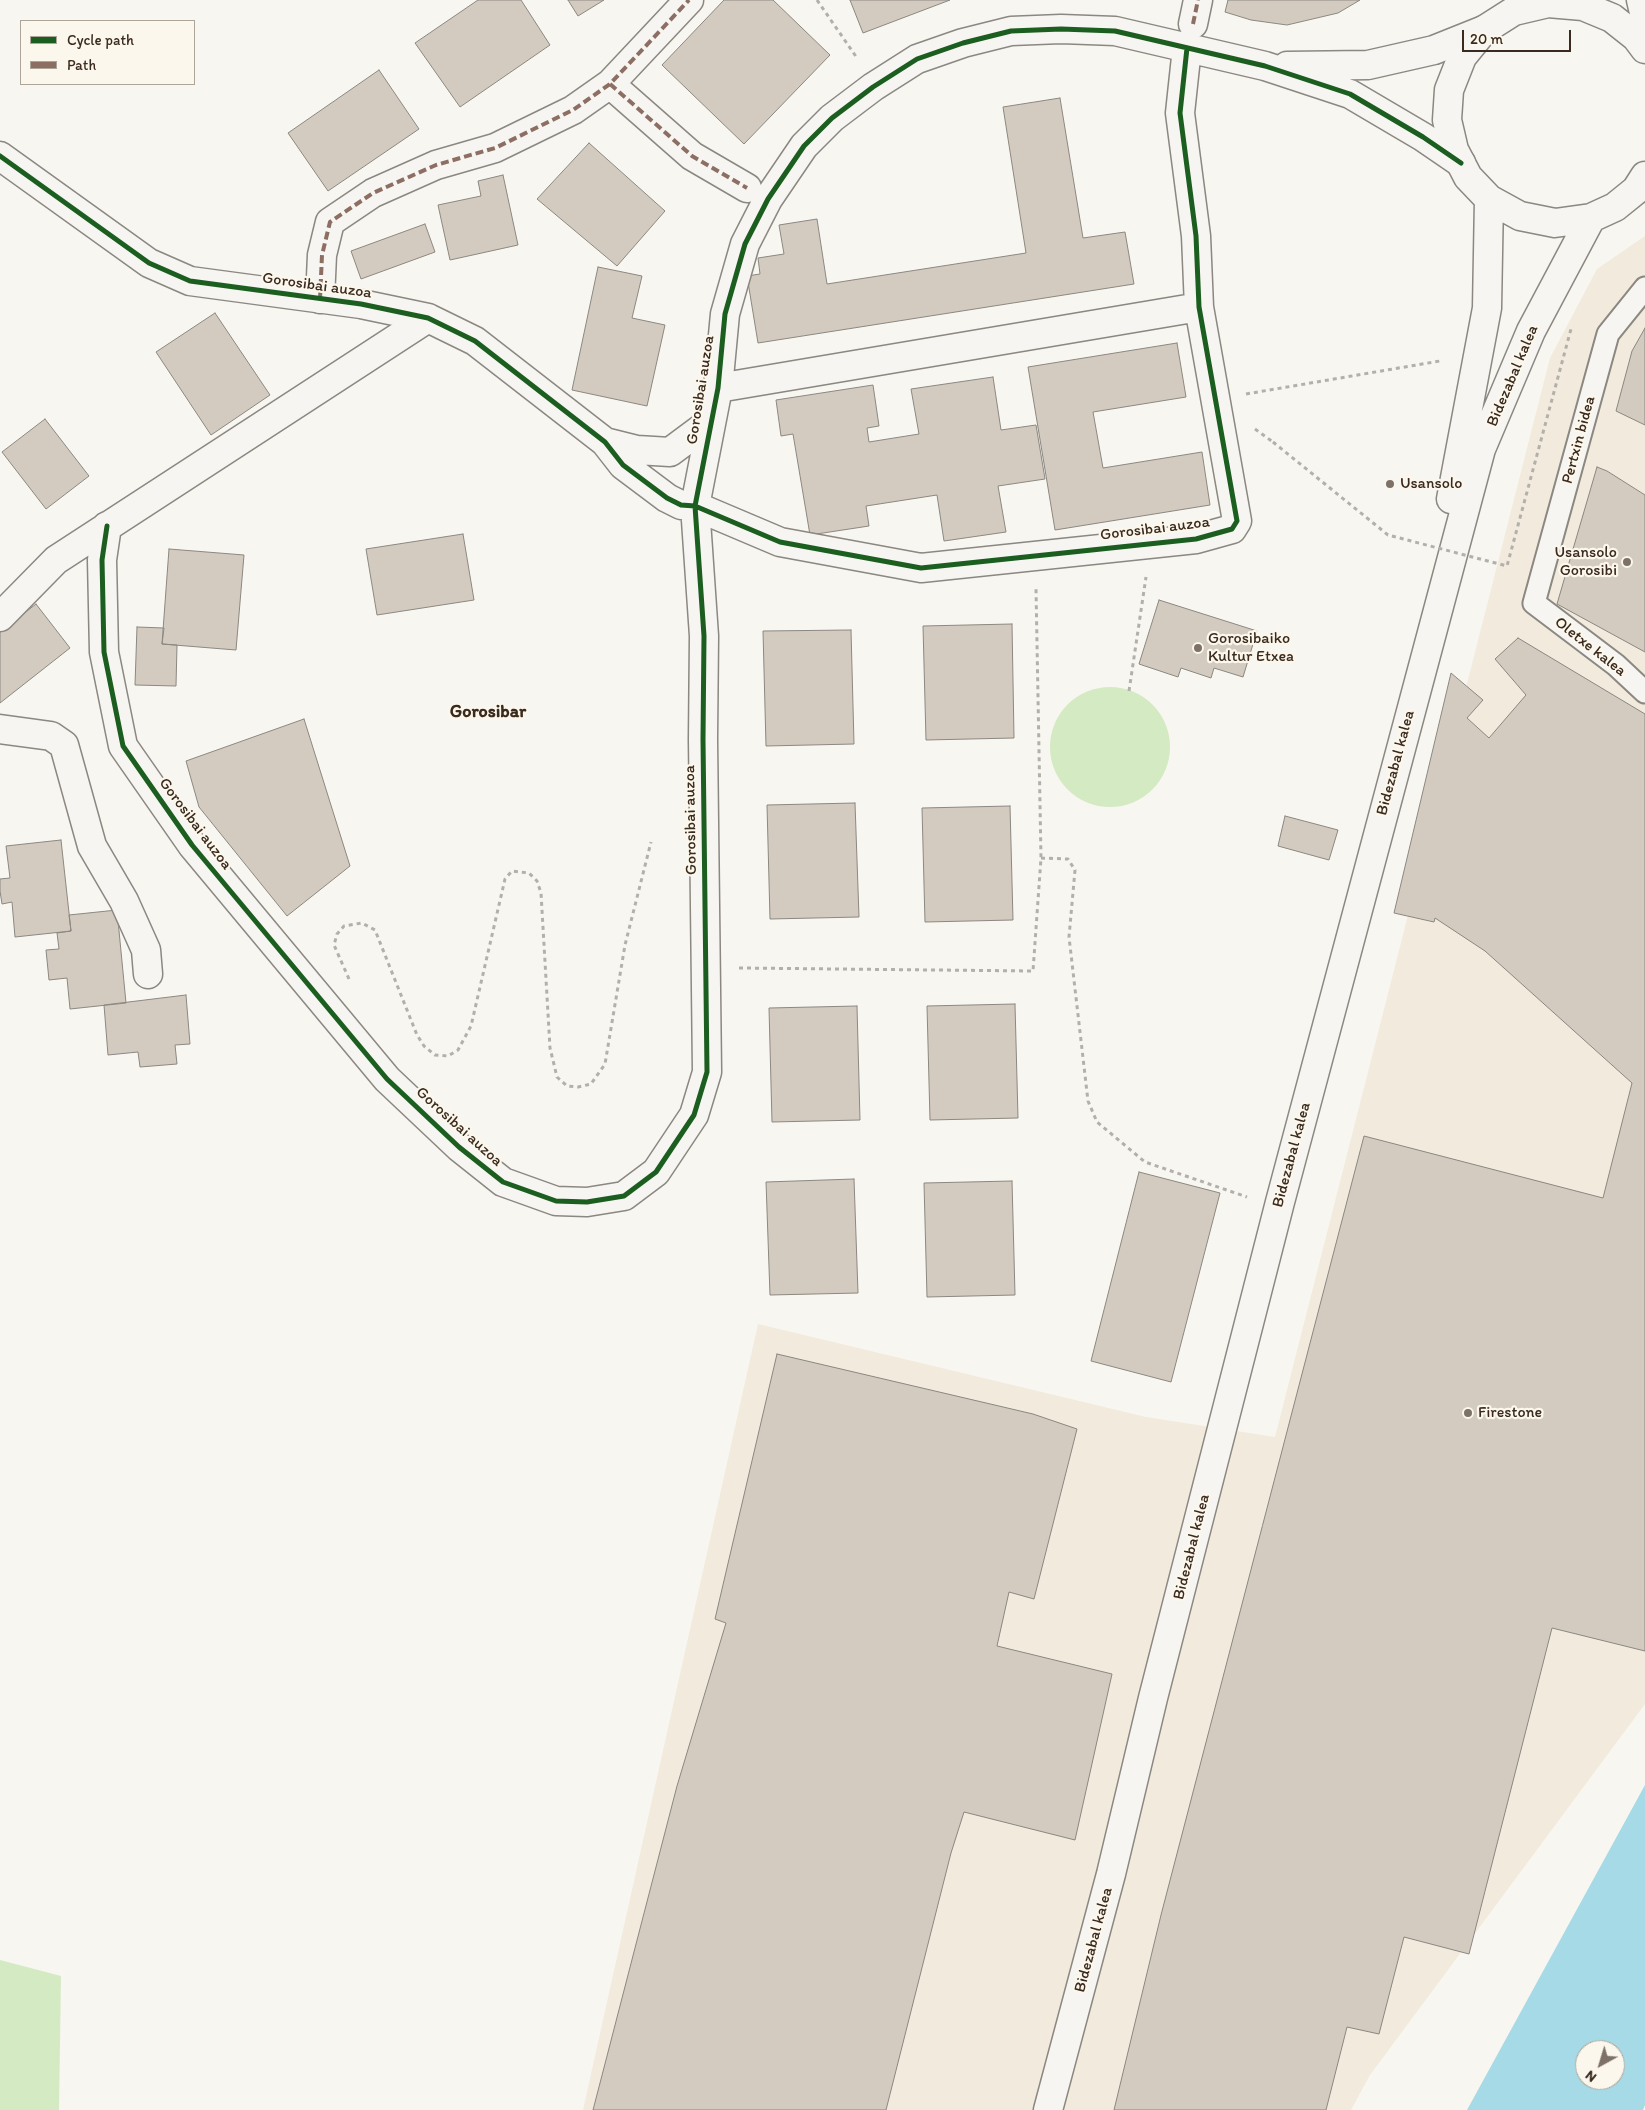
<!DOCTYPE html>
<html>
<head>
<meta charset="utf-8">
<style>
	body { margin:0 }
	#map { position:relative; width:1645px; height:2110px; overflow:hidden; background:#f8f6f0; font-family:Itim,sans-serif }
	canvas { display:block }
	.legend { position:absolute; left:20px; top:20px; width:175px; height:65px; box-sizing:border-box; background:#fbf7ec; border:1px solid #aea59a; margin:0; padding:6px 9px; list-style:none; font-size:15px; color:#3b2a1e }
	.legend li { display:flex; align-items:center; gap:10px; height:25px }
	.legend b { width:25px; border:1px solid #aea59a }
	.north { position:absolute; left:1575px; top:2040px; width:50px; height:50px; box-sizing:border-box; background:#fbf7ec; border:1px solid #aea59a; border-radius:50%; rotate:219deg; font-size:14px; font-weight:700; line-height:20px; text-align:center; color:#3b2a1e }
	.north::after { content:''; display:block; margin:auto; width:18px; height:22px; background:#7d7168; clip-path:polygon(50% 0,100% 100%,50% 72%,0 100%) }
	.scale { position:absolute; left:1462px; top:30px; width:109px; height:22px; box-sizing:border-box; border:2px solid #3b2a1e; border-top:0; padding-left:6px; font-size:15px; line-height:18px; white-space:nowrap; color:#3b2a1e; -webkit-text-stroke:4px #fbf7ec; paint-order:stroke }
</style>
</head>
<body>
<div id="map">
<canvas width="1645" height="2110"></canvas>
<ul class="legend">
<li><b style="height:6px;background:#1b5e20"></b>Cycle path</li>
<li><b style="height:6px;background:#8d6e63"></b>Path</li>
</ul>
<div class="north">N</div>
<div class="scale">20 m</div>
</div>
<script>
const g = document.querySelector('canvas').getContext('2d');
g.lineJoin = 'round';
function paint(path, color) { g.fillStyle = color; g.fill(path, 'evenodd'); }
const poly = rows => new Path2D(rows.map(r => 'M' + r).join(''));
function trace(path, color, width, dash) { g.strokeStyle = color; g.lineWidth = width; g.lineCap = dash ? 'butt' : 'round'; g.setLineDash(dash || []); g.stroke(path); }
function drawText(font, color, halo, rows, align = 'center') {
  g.font = font + ' Itim,sans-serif'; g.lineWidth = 4.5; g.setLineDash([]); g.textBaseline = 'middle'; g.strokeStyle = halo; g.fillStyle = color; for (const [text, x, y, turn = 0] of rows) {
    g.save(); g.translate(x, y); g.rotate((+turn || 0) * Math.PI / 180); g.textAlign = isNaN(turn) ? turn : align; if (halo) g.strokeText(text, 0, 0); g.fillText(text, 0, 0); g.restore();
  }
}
const built = poly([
	[1645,236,1645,1704,1370,2075,1351,2110,583,2110,758,1324,1146,1417,1275,1437,1550,358,1597,269]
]);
const green = poly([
	'1050 747a60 60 0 1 1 120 0a60 60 0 1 1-120 0Z',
	[0,1960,61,1976,59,2110,0,2110]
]);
const water = poly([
	[1645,1785,1645,2105,1643,2110,1467,2110],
	[1585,2050,1615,2050,1615,2080,1585,2080]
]);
const building = poly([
	[478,0,521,0,550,45,460,107,415,43,478,0],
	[568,0,604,0,578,16,568,0],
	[724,0,773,0,830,55,744,144,662,65,724,0],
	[850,0,950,0,863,33,850,0],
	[1228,0,1360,0,1338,13,1287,25,1251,20,1225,12,1228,0],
	[379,70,419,129,328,191,288,133,379,70],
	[1060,98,1083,238,1125,232,1134,284,758,343,747,276,760,274,758,258,784,254,779,225,817,219,827,284,1026,253,1003,107,1060,98],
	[589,143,665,211,617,266,537,199,589,143],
	[503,175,518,245,450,260,438,205,481,196,478,181,503,175],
	[425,224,435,252,361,279,351,251,425,224],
	[598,267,642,276,632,318,665,325,647,406,572,390,598,267],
	[215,313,270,395,211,435,156,352,215,313],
	[1645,328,1645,425,1616,411,1632,351,1645,328],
	[1177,343,1186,397,1093,412,1103,468,1202,452,1210,505,1055,530,1028,367,1177,343],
	[993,377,1001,430,1036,425,1045,479,998,486,1006,532,944,541,937,495,866,506,869,526,810,535,793,434,781,436,776,400,873,385,879,426,867,428,869,442,919,434,911,389,993,377],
	[45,419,89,476,46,509,2,452,45,419],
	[1597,467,1607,471,1645,495,1645,652,1557,604,1597,467],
	[463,534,474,600,377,615,366,549,463,534],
	[169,549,244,555,236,650,162,644,169,549],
	[1159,600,1257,631,1243,677,1214,668,1211,678,1181,668,1178,677,1139,664,1159,600],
	[36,604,70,648,0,703,0,632,36,604],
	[1012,624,1014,738,926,740,923,626,1012,624],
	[137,627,164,628,162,644,177,645,176,686,135,685,137,627],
	[851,630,854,744,766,746,763,631,851,630],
	[1518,638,1645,714,1645,1651,1552,1628,1469,1954,1404,1937,1379,2034,1347,2027,1326,2110,1114,2110,1161,1915,1364,1136,1603,1198,1632,1083,1485,951,1435,918,1434,922,1394,913,1451,673,1483,700,1467,718,1489,738,1526,695,1495,659,1518,638],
	[304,719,350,866,287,916,199,807,186,761,304,719],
	[855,803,859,917,770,919,767,805,855,803],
	[1010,806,1013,920,925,922,922,808,1010,806],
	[1285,816,1338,830,1329,860,1278,846,1285,816],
	[61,840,71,931,15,937,12,902,2,904,0,891,0,879,10,878,6,846,61,840],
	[117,910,126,1003,70,1009,67,978,49,980,46,950,59,949,57,933,71,931,69,915,117,910],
	[186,995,190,1044,175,1045,177,1064,140,1067,138,1052,108,1055,104,1005,186,995],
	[1015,1004,1018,1118,930,1120,927,1006,1015,1004],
	[857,1006,860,1120,772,1122,769,1008,857,1006],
	[1139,1172,1220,1193,1171,1382,1091,1361,1139,1172],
	[854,1179,858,1293,770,1295,766,1182,854,1179],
	[1012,1181,1015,1295,927,1297,924,1183,1012,1181],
	[777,1354,1033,1414,1077,1429,1034,1599,1009,1592,997,1646,1112,1674,1075,1840,964,1812,951,1853,886,2110,593,2110,677,1786,726,1623,715,1619,777,1354]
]);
const path = poly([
	[817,0,857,58],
	[1246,394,1440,361],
	[1255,429,1273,442],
	[1129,691,1146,577],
	[1041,858,1068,859,1075,870,1069,937,1088,1101,1097,1122,1145,1162,1247,1197],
	[739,968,1033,971,1041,858,1036,589],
	[349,979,334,945,337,934,344,926,362,923,375,930,417,1035,424,1046,435,1055,448,1056,458,1050,471,1026,505,879,512,871,529,873,537,881,541,893,550,1048,557,1077,567,1086,578,1087,591,1084,605,1064,625,945,651,842]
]);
const lane = poly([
	[1645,288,1608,334,1534,603,1616,665,1645,692]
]);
const street = poly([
	[1193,24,1198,0],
	[1287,66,1368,65,1434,50,1484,30],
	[610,84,692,156,747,188],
	[0,156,149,263,190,281,361,304,428,318,475,341,605,442,623,465,667,498,681,505,695,506,780,542,921,568,1196,539,1232,529,1237,521,1199,307,1196,236,1180,113,1187,48],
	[320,299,322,255,330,222,373,193,436,165,495,148,573,110,610,84,689,0],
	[718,388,1199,307],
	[605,442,637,450,670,452,709,423],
	[107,526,102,560,104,652,123,746,192,845,387,1079,459,1147,503,1182,556,1201,587,1202,624,1196,656,1172,694,1115,707,1072,703,739,704,636,695,506,718,388,725,314,745,244,768,199,804,146,832,118,873,87,917,59,963,43,1011,31,1061,29,1115,31,1265,66,1350,94,1423,137,1461,163],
	[0,617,56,560,428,318],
	[0,729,51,736,64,745,92,846,124,901,146,950,148,974]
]);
const highway = poly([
	[1641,0,1645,17],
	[1645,49,1636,37,1612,18,1583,6,1548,3,1514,11,1484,30,1462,57,1449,90,1447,120,1454,150,1468,177,1489,199,1520,216,1555,223,1591,218,1615,207,1636,190,1645,176],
	[1451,499,1487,308,1489,199],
	[1048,2110,1111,1874,1153,1698,1280,1202,1481,449,1531,331,1591,218]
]);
const pathBridge = poly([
	[1273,442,1388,535,1507,566,1571,329]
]);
const quiet = poly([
	[1193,24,1198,0],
	[610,84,692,156,747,188],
	[320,299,322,255,330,222,373,193,436,165,495,148,573,110,610,84,689,0]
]);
const cycleway = poly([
	[0,156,149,263,190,281,361,304,428,318,475,341,605,442,623,465,667,498,681,505,695,506,780,542,921,568,1196,539,1232,529,1237,521,1199,307,1196,236,1180,113,1187,48],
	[107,526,102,560,104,652,123,746,192,845,387,1079,459,1147,503,1182,556,1201,587,1202,624,1196,656,1172,694,1115,707,1072,703,739,704,636,695,506,718,388,725,314,745,244,768,199,804,146,832,118,873,87,917,59,963,43,1011,31,1061,29,1115,31,1265,66,1350,94,1423,137,1461,163]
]);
const markers = [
	[1390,484,5,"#7d7168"],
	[1627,562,5,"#7d7168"],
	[1198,648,5,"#7d7168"],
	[1468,1413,5,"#7d7168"]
];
const streetNames = [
	["Gorosibai auzoa",317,286,8],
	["Bidezabal kalea",1513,376,-67],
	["Gorosibai auzoa",701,390,-81],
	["Pertxin bidea",1579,440,-75],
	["Gorosibai auzoa",1155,529,-7],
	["Oletxe kalea",1590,647,38],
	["Bidezabal kalea",1396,763,-75],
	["Gorosibai auzoa",691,820,-91],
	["Gorosibai auzoa",195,824,53],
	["Gorosibai auzoa",459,1127,42],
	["Bidezabal kalea",1292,1155,-75],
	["Bidezabal kalea",1192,1547,-76],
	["Bidezabal kalea",1094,1940,-75]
];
const poiNames = [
	["Usansolo",1400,484],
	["Usansolo",1617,553,"right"],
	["Gorosibi",1617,571,"right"],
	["Gorosibaiko",1208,639],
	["Kultur Etxea",1208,657],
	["Firestone",1478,1413]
];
const neighbourhoodNames = [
	["Gorosibar",488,712]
];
paint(built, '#f2eadc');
paint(green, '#d4eac3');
paint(water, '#a5dae6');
paint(building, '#d3cbc0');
trace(building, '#8b8781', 1);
trace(lane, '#8b8781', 25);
trace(street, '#8b8781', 31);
trace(highway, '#8b8781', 31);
trace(path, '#b3b0ac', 3, [4, 4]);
trace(lane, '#f6f5f1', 21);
trace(street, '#f6f5f1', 28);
trace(highway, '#f6f5f1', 28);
trace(pathBridge, '#b3b0ac', 3, [4, 4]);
trace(quiet, '#8d6e63', 4, [8, 4]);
trace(cycleway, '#1b5e20', 5);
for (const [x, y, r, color] of markers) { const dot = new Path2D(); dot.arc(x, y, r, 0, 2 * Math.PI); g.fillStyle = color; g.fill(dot); trace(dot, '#fbf7ec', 2); }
drawText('16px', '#3b2a1e', '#fbf7ec', streetNames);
drawText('16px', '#3b2a1e', '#fbf7ec', poiNames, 'left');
drawText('bold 18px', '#3b2a1e', '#fbf7ec', neighbourhoodNames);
</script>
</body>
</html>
